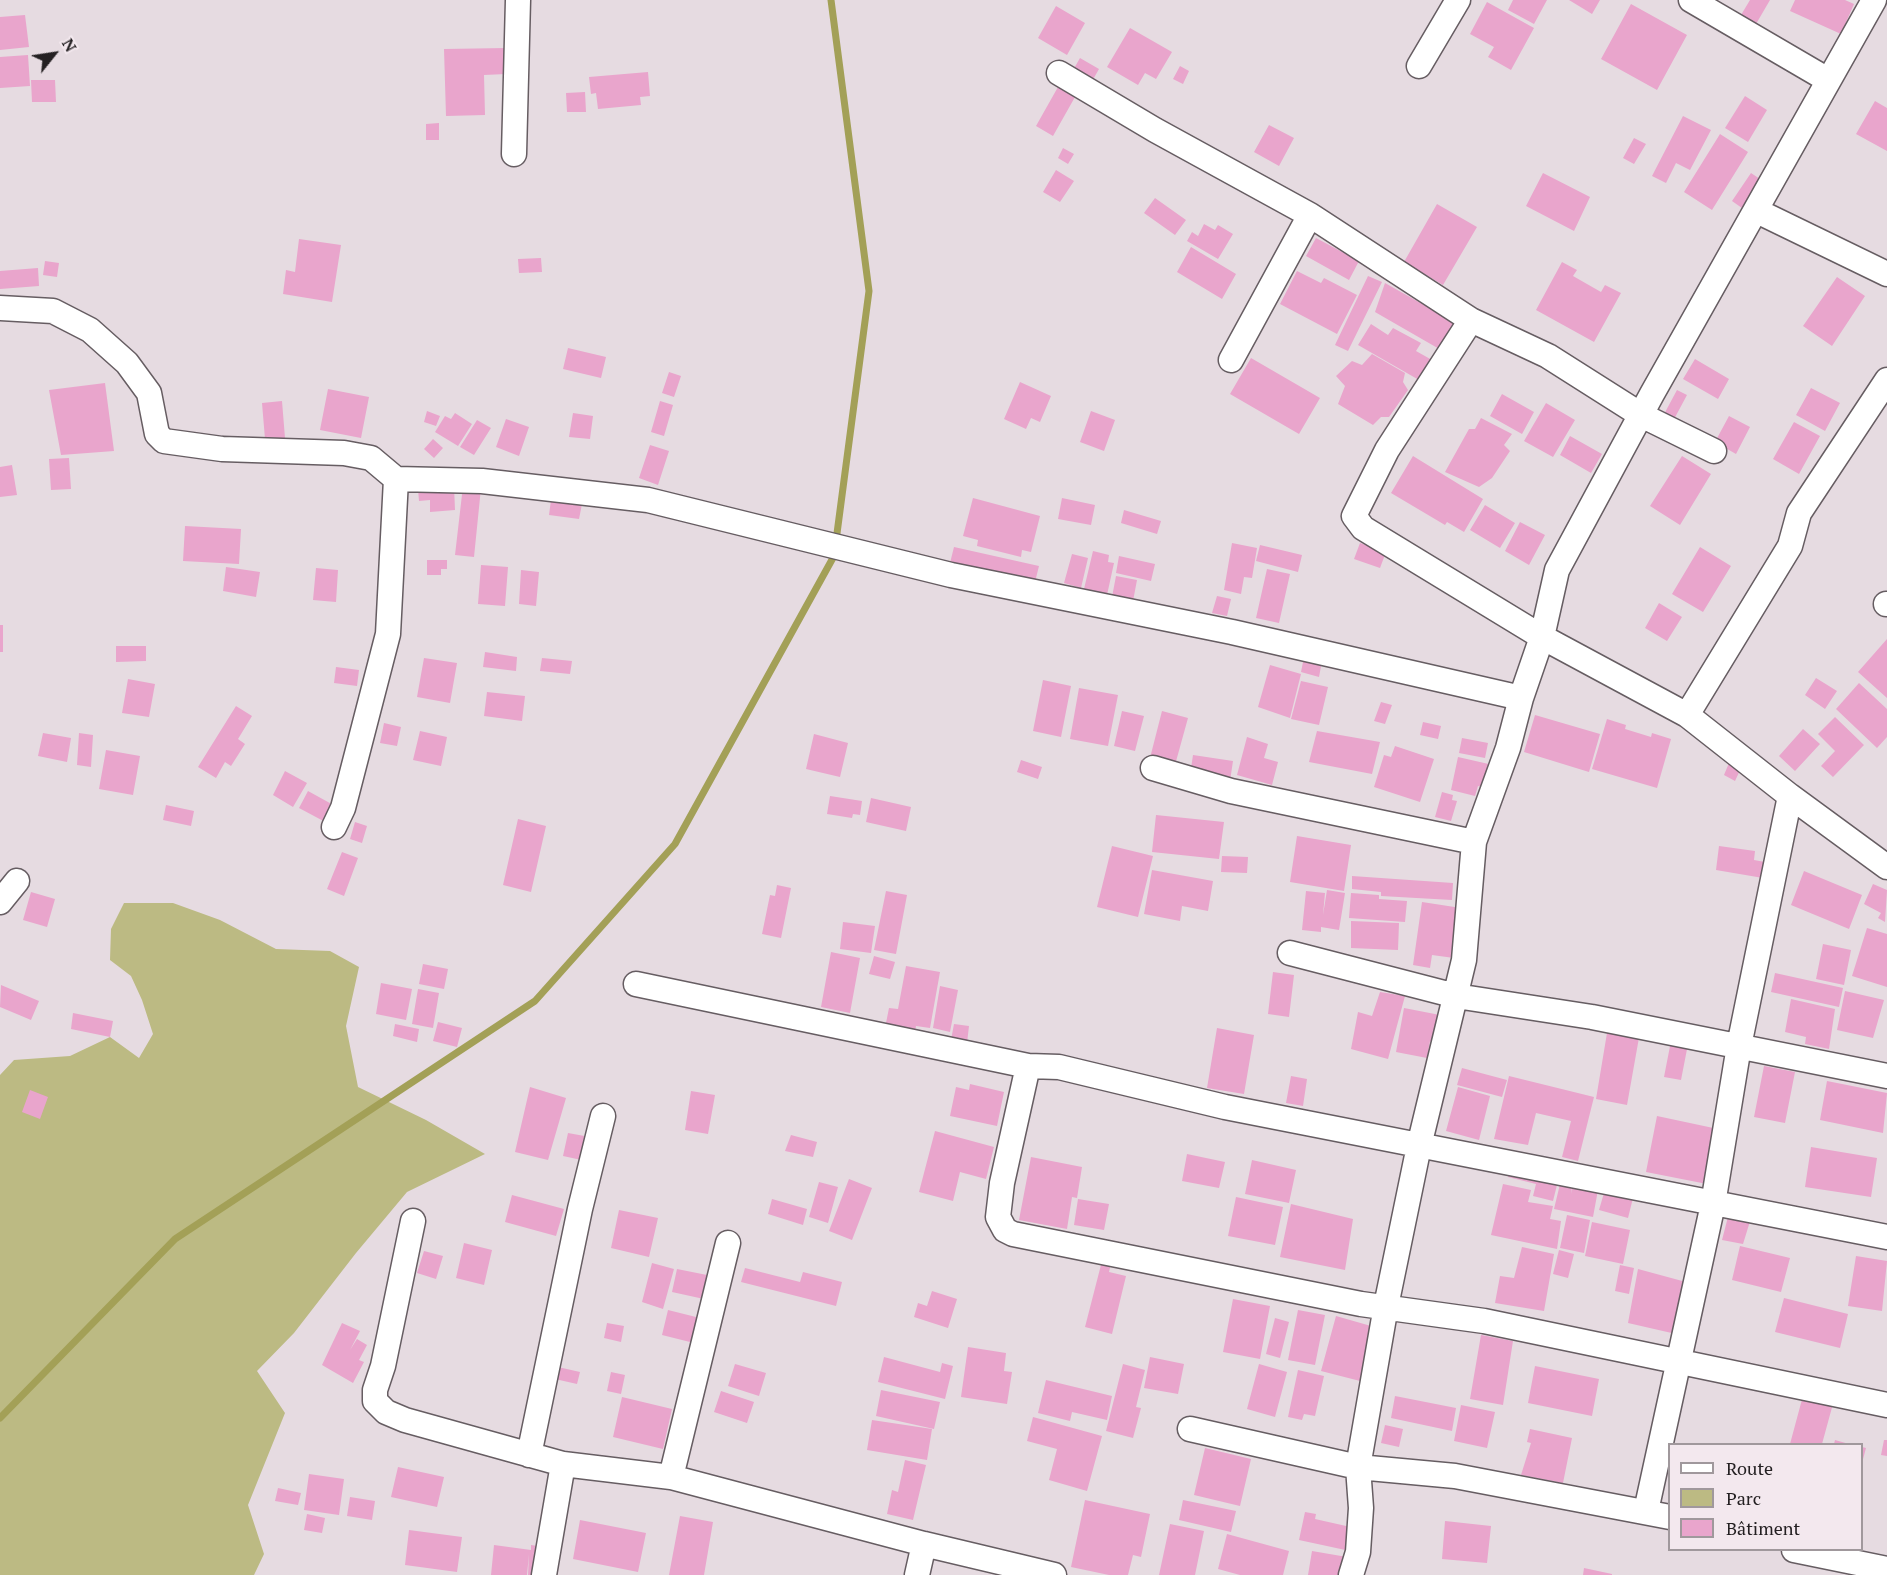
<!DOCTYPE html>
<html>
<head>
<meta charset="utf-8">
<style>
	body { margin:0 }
	#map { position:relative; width:1887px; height:1575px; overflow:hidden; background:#e6dbe1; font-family:"PT Serif",serif }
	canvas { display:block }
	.legend { position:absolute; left:1668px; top:1443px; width:195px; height:108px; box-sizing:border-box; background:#f3e8ee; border:2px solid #a0989c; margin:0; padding:8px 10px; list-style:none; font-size:18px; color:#242022 }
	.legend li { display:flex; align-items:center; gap:12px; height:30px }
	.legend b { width:30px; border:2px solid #a0989c }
	.north { position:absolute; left:24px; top:24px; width:60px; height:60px; -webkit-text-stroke:4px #f3e8ee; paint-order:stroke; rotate:60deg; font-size:16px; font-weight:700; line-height:24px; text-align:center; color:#242022 }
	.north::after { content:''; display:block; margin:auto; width:21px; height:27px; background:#242022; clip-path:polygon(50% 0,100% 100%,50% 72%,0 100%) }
</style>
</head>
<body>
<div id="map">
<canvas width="1887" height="1575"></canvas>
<ul class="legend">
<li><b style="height:8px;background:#fff"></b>Route</li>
<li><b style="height:16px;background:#bcba83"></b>Parc</li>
<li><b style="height:16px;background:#e9a5cc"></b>Bâtiment</li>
</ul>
<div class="north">N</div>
</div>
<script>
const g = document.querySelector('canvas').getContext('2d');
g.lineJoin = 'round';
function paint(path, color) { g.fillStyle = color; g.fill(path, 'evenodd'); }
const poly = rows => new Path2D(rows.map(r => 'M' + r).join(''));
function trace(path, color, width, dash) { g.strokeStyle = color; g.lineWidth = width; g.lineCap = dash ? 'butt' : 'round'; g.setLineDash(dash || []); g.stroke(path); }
const green = poly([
	[124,903,173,903,220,920,276,949,330,951,359,967,346,1026,358,1087,426,1120,485,1154,407,1192,356,1253,294,1333,257,1371,285,1413,248,1505,264,1554,254,1575,0,1575,0,1075,14,1060,70,1056,110,1037,139,1058,153,1034,142,1000,131,976,110,960,111,929]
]);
const stream = poly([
	[0,1418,175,1239,535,1001,675,844,834,556,869,291,831,0]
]);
const building = poly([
	[1513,0,1547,0,1534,24,1508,10],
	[1569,0,1600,0,1592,14],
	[1750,0,1770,0,1756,24,1741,15],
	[1795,0,1845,0,1854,4,1841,34,1790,11],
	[1487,2,1534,28,1511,70,1488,57,1494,47,1470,34],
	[1631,4,1687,35,1657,90,1601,59],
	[1056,6,1085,23,1067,55,1038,38],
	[25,15,29,47,0,50,0,17],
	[1130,28,1172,52,1156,79,1145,73,1138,85,1107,67],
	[506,48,506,74,484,75,485,115,446,116,444,49],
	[28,55,30,86,0,88,0,57],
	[1080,58,1099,69,1091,83,1072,72],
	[1180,66,1189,71,1183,84,1173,79],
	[648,72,650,96,640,97,641,105,598,109,596,93,591,94,589,77],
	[31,80,55,80,56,102,32,102],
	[1058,87,1075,97,1053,136,1036,126],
	[585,92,586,112,567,112,566,93],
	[1745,96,1767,110,1748,142,1725,128],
	[1875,101,1887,108,1887,151,1856,134],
	[1683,116,1711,130,1690,170,1676,163,1666,183,1652,176],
	[439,123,439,140,426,140,426,124],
	[1269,125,1294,138,1279,166,1254,152],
	[1720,134,1748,152,1712,210,1684,192],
	[1634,138,1646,144,1634,164,1623,158],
	[1063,148,1074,154,1068,164,1058,158],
	[1056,170,1074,181,1060,202,1043,192],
	[1543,173,1590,197,1574,231,1526,206],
	[1751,173,1769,185,1749,213,1732,201],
	[1155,198,1186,220,1175,235,1144,213],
	[1437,204,1477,227,1443,285,1404,262],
	[1204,224,1215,230,1218,225,1233,234,1218,259,1187,241,1192,232,1198,236],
	[1316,238,1359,261,1349,280,1306,256],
	[299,239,341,245,332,302,283,294,286,270,295,272],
	[1191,247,1236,274,1222,299,1177,272],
	[541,258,542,272,519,273,518,259],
	[45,261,59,263,57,277,43,275],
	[1562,262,1577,270,1573,276,1601,292,1605,285,1621,293,1594,342,1536,310],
	[38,268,39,286,0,289,0,271],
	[1297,271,1321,283,1324,278,1357,295,1337,334,1280,304],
	[1368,276,1382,282,1348,351,1335,345],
	[1837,277,1865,296,1832,346,1803,326],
	[1385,283,1456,323,1441,350,1375,312],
	[1371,324,1388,335,1393,328,1421,343,1416,351,1432,360,1426,384,1358,345],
	[568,348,606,357,601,378,563,369],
	[1372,354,1405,373,1403,382,1408,390,1389,417,1381,417,1373,425,1338,404,1345,386,1336,376,1352,361,1362,365],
	[1251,358,1320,398,1299,434,1230,394],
	[1695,359,1729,379,1718,399,1683,379],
	[669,372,681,376,674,397,662,393],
	[1020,382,1051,396,1040,422,1031,418,1026,429,1004,419],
	[105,383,114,451,61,455,49,390],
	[1811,388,1840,403,1825,431,1796,415],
	[328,389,369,397,361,438,320,430],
	[1677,390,1687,395,1672,423,1662,418],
	[1502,394,1534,412,1522,434,1490,416],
	[282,401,285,438,265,439,262,403],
	[660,401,673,405,664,436,651,432],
	[1546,403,1575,420,1553,457,1524,441],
	[427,411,440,416,436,426,424,422],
	[1091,411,1115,420,1104,451,1080,442],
	[455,413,472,424,458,446,435,432,445,416,451,419],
	[573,413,593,416,590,439,569,437],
	[1729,416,1750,427,1736,454,1715,442],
	[1481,418,1512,434,1504,445,1510,451,1492,478,1479,487,1445,472,1469,429,1475,429],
	[506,419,529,427,519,456,496,447],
	[477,420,491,428,474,455,460,447],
	[1794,422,1820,436,1799,474,1773,459],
	[1570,436,1602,454,1591,473,1560,455],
	[433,439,443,448,434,458,424,449],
	[650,445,669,451,658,485,639,478],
	[1413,456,1483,499,1464,532,1447,522,1445,525,1391,493],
	[1682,456,1711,474,1680,525,1650,506],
	[69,458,71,489,51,490,49,459],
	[12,465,17,495,0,497,0,467],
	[454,486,455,510,430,512,430,500,419,501,418,489],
	[463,486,481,488,474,557,455,555],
	[973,498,1040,516,1031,552,1022,550,1021,557,977,546,978,540,963,536],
	[1062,498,1095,505,1091,525,1058,519],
	[551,500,582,504,579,519,549,515],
	[1485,505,1515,523,1500,548,1470,530],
	[1124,510,1161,521,1157,534,1121,523],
	[1520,522,1545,535,1529,565,1505,551],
	[185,526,241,529,239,564,183,561],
	[1232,543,1257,548,1252,578,1244,577,1241,594,1224,590],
	[1360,543,1386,552,1380,568,1354,559],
	[1260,545,1302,555,1298,572,1256,561],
	[954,547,1039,566,1034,586,949,567],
	[1700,547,1731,566,1703,612,1672,594],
	[1093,551,1109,555,1108,562,1114,563,1107,595,1084,589],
	[1072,554,1088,558,1081,588,1064,583],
	[1119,556,1155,564,1151,581,1116,573],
	[427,560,447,560,447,569,441,569,441,575,427,575],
	[481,565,508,567,505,606,478,604],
	[226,567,260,572,256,597,223,591],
	[316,568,338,570,336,602,313,600],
	[1267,569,1290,574,1279,623,1256,618],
	[521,570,539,572,536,606,519,604],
	[1116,576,1137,580,1133,601,1112,597],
	[1217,596,1231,599,1227,616,1212,613],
	[1659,603,1682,617,1667,641,1645,628],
	[0,625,3,625,3,652,0,652],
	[1887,639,1887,698,1858,672],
	[116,646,146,646,146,661,116,662],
	[485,652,517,657,516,671,483,667],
	[1304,657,1322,661,1319,677,1301,672],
	[424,658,457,663,450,703,417,697],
	[542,658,572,661,570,674,540,671],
	[1270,665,1301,674,1290,718,1258,707],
	[336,667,359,670,357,686,334,683],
	[1816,678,1837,691,1825,709,1805,695],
	[128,679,155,684,149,717,122,713],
	[1043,680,1071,686,1061,737,1033,731],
	[1301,681,1328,687,1319,725,1291,719],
	[1859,683,1887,709,1887,737,1877,748,1836,709],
	[1079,688,1118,695,1108,746,1070,739],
	[487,692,525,696,522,721,484,716],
	[1381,702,1392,705,1385,724,1374,721],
	[236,706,252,716,238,739,245,744,231,766,225,762,216,778,198,767],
	[1122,711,1144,716,1135,751,1114,746],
	[1162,711,1188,718,1175,765,1150,758],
	[1535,715,1600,734,1589,772,1524,752],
	[1835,717,1864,745,1833,777,1821,766,1835,751,1818,734],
	[1607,719,1626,725,1625,729,1651,737,1652,733,1671,739,1657,788,1592,769],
	[1423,722,1441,726,1438,739,1420,735],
	[384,723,401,727,397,746,380,743],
	[1803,729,1820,744,1795,771,1779,756],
	[420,731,447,737,441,766,413,760],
	[1317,731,1380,742,1372,774,1309,762],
	[43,733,71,738,67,762,38,756],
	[79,733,93,735,91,767,77,765],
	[814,734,848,743,840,777,806,769],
	[1247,737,1268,744,1264,758,1278,762,1272,785,1237,775],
	[1462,738,1488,743,1485,758,1459,753],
	[1395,746,1434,759,1420,802,1374,787,1384,755,1391,757],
	[106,750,140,756,133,795,99,789],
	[1193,755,1233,761,1230,781,1190,775],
	[1458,757,1493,765,1488,788,1478,786,1475,796,1451,790],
	[1021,760,1042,767,1038,779,1017,772],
	[1729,763,1741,768,1735,781,1724,775],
	[285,771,307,783,293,807,273,795],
	[308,791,337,807,329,824,299,808],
	[1442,792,1453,795,1452,800,1457,801,1451,821,1435,817],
	[830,796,862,801,860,815,853,814,852,818,827,814],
	[871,798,911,807,906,831,866,822],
	[166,805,194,811,191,826,163,820],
	[1156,815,1224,822,1219,859,1152,852],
	[518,819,546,826,531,892,503,885],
	[355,822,367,826,362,843,350,839],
	[1297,836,1351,845,1344,891,1290,882],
	[1112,846,1153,856,1138,917,1097,907],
	[1719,846,1755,851,1754,860,1765,862,1763,878,1716,870],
	[342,852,358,858,344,896,327,889],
	[1222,856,1248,857,1247,873,1221,872],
	[1152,870,1213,881,1208,911,1182,906,1180,921,1144,914],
	[1804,871,1862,895,1849,929,1791,905],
	[1352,876,1453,883,1452,900,1381,896,1381,892,1352,889],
	[1873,884,1887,890,1885,922,1878,918,1881,913,1864,904],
	[777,885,791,888,781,938,762,934,770,895,775,896],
	[1327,890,1345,893,1339,930,1321,927,1321,932,1302,930,1306,891,1325,893,1323,915],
	[886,891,907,895,896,954,874,950],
	[31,892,55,899,47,927,23,920],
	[1351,893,1379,895,1379,899,1407,901,1405,922,1349,918],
	[1422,902,1461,908,1454,958,1432,955,1430,968,1413,965],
	[1351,921,1399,923,1398,950,1351,948],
	[843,922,875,926,871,953,840,949],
	[1867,928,1887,934,1887,987,1852,976],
	[1823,944,1851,950,1844,985,1816,979],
	[831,952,860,958,850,1013,821,1007],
	[874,956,895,962,890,979,869,974],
	[423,964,448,969,444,989,419,984],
	[906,966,940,972,930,1028,916,1026,914,1038,884,1033,889,1008,898,1009],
	[1273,972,1294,975,1289,1017,1268,1014],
	[1775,973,1843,988,1839,1007,1771,992],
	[381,983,412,989,406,1020,376,1014],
	[1,985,39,1001,31,1020,0,1007],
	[940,986,958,990,950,1032,933,1028],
	[418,989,439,993,433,1028,412,1024],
	[1845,991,1884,1000,1873,1038,1837,1030],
	[1380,992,1405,996,1388,1059,1351,1049,1358,1012,1372,1016],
	[1791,999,1835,1009,1829,1049,1805,1044,1806,1037,1785,1032],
	[1404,1008,1440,1015,1434,1042,1430,1041,1427,1058,1396,1052],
	[73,1013,113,1021,110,1037,71,1029],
	[438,1022,462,1028,457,1047,433,1041],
	[395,1024,419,1029,417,1042,393,1036],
	[954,1024,969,1026,967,1043,951,1040],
	[1608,1027,1640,1032,1627,1105,1596,1099],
	[1217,1028,1254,1035,1244,1094,1207,1088],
	[1671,1041,1688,1044,1681,1080,1664,1077],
	[1764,1066,1795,1072,1785,1123,1754,1117],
	[1462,1068,1507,1080,1502,1097,1457,1085],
	[1291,1076,1307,1079,1303,1106,1286,1103],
	[1509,1076,1594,1097,1578,1161,1562,1157,1571,1121,1536,1113,1528,1145,1494,1139],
	[1827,1081,1887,1093,1883,1133,1820,1120],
	[970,1084,1004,1092,997,1126,950,1116,956,1087,969,1090],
	[530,1087,566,1098,548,1160,515,1152],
	[1458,1087,1490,1096,1479,1140,1446,1131],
	[30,1090,48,1097,40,1119,22,1112],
	[691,1091,715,1095,708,1134,685,1130],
	[1657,1116,1718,1129,1707,1184,1646,1172],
	[935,1131,994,1147,986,1179,960,1172,953,1201,919,1192],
	[568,1133,590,1137,586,1161,563,1156],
	[791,1135,817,1142,813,1157,785,1151],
	[1811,1147,1877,1158,1871,1197,1805,1187],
	[1187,1154,1225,1162,1219,1188,1182,1181],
	[1031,1157,1082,1167,1077,1198,1072,1197,1067,1229,1019,1220],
	[1252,1160,1296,1170,1289,1203,1245,1194],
	[1510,1168,1558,1181,1553,1201,1533,1196,1536,1184,1508,1177],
	[849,1179,872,1188,852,1240,829,1231],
	[819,1182,838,1187,828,1223,809,1217],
	[1503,1184,1531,1190,1528,1202,1553,1206,1550,1219,1561,1221,1557,1249,1491,1235],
	[1560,1184,1572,1186,1571,1194,1573,1185,1598,1190,1593,1217,1554,1209],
	[1606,1186,1634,1194,1628,1218,1599,1210],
	[512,1195,564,1209,556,1236,505,1222],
	[1236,1197,1283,1207,1275,1245,1228,1236],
	[772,1199,807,1209,803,1225,768,1214],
	[1078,1199,1109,1204,1104,1230,1074,1225],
	[1291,1204,1353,1219,1345,1270,1280,1257],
	[619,1210,658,1218,649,1257,611,1248],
	[1729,1213,1751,1218,1743,1244,1722,1240],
	[1567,1215,1590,1220,1584,1253,1560,1248],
	[1592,1222,1630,1230,1623,1264,1585,1256],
	[464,1243,492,1250,484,1285,456,1278],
	[1740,1246,1790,1258,1781,1292,1732,1280],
	[1522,1247,1554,1254,1544,1311,1495,1303,1500,1276,1514,1278],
	[1559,1250,1574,1254,1568,1278,1553,1274],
	[424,1251,443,1256,436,1279,417,1273],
	[1856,1256,1887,1261,1882,1311,1848,1306],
	[1102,1261,1111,1263,1109,1272,1126,1276,1112,1334,1085,1327],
	[652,1263,674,1269,663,1309,642,1302],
	[1620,1265,1634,1268,1629,1294,1615,1291],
	[745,1268,800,1282,803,1272,842,1282,836,1306,741,1282],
	[677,1269,717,1277,713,1301,672,1292],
	[1638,1269,1686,1282,1676,1334,1628,1323],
	[932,1291,957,1299,948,1328,914,1317,918,1303,927,1306],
	[1784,1298,1848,1314,1840,1348,1775,1332],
	[1233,1299,1270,1306,1260,1359,1223,1352],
	[668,1310,700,1318,694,1343,662,1335],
	[1298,1310,1325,1315,1315,1365,1288,1360],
	[1336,1316,1378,1328,1364,1382,1321,1371],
	[1275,1318,1289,1322,1280,1358,1266,1354],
	[342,1323,360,1331,350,1350,357,1339,367,1345,359,1360,364,1362,353,1383,322,1365],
	[607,1323,624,1326,621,1342,604,1338],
	[1481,1335,1513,1341,1503,1405,1470,1399],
	[968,1347,1006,1353,1004,1371,1012,1372,1007,1404,961,1397],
	[884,1357,940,1372,942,1363,953,1366,945,1399,878,1382],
	[1150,1357,1184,1364,1178,1394,1144,1388],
	[735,1364,766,1373,759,1396,728,1386],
	[1123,1364,1145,1370,1136,1407,1141,1408,1133,1438,1106,1431],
	[1259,1364,1287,1372,1275,1417,1247,1409],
	[1535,1366,1599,1379,1592,1416,1528,1403],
	[558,1367,580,1372,577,1384,555,1379],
	[1298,1370,1324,1376,1315,1416,1304,1414,1302,1420,1288,1417],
	[611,1372,625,1375,621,1394,607,1391],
	[1046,1380,1112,1396,1107,1420,1072,1412,1070,1421,1038,1413],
	[881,1390,940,1402,934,1429,876,1416],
	[721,1391,754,1402,747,1423,714,1412],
	[1804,1392,1834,1400,1822,1444,1790,1444],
	[1395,1396,1456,1408,1452,1431,1391,1418],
	[622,1397,672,1409,663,1449,613,1437],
	[1461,1405,1495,1412,1487,1448,1454,1441],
	[1033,1417,1102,1436,1087,1491,1049,1480,1057,1449,1027,1441],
	[872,1420,932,1429,927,1460,867,1450],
	[1385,1425,1403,1429,1399,1447,1381,1443],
	[1530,1429,1572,1438,1563,1483,1521,1475,1531,1443,1527,1442],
	[1835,1440,1849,1444,1834,1444],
	[1884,1440,1887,1440,1887,1456,1881,1455],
	[1862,1447,1866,1448,1862,1463],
	[1205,1448,1251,1459,1240,1506,1194,1495],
	[905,1460,926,1465,913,1520,887,1514,892,1490,898,1492],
	[398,1467,444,1477,437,1507,391,1497],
	[309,1474,344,1479,339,1515,304,1510],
	[278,1488,301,1493,298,1505,275,1501],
	[350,1497,375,1501,372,1520,347,1516],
	[1085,1500,1150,1514,1141,1557,1133,1555,1128,1575,1109,1575,1071,1567],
	[1183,1500,1236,1511,1231,1532,1179,1520],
	[1305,1512,1316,1514,1315,1519,1355,1528,1350,1551,1299,1540],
	[307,1514,325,1518,322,1533,304,1530],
	[680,1516,713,1522,704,1575,669,1575],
	[580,1520,646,1533,638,1572,573,1559],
	[1445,1521,1491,1526,1487,1563,1442,1559],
	[1170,1524,1204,1531,1195,1575,1159,1575],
	[409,1530,462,1537,457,1572,405,1565],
	[1227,1534,1289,1551,1283,1575,1240,1575,1218,1569],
	[494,1545,531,1550,531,1545,544,1547,541,1575,528,1575,529,1554,527,1575,491,1575],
	[1312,1551,1347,1557,1344,1575,1308,1575],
	[1584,1568,1612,1574,1612,1575,1583,1575]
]);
const minor = poly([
	[1691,0,1828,80],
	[1419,66,1458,0],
	[1059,73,1155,130,1310,215,1471,320,1548,356,1641,415,1714,451],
	[514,154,518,0],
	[1757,211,1887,274],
	[0,308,53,311,90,330,127,363,149,393,157,434,164,441,222,449,344,453,371,458,396,479,482,481,648,500,951,575,1232,632,1521,698],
	[1471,320,1387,450,1354,516,1363,528,1542,637,1687,715,1790,796,1887,867],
	[1231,360,1310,215],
	[1886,604,1887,604],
	[1687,715,1790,546,1799,513,1887,380],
	[1153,768,1231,791,1474,842],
	[334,827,343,808,388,634,396,479],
	[0,902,17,881],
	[1290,953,1456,996,1592,1017,1887,1076],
	[636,984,1028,1066,1059,1067,1225,1107,1887,1237],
	[1028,1066,1002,1183,998,1217,1005,1230,1013,1234,1361,1304,1484,1321,1887,1405],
	[413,1221,383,1366,375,1390,375,1401,386,1412,405,1420,563,1464,671,1477,924,1544,1054,1575],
	[1190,1429,1358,1467,1455,1476,1670,1517],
	[529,1455,580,1209,603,1116],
	[671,1477,728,1243],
	[1646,1511,1713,1204,1739,1046,1790,796],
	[1794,1550,1887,1569],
	[544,1575,563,1464],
	[917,1575,924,1544],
	[1351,1575,1358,1552,1361,1508,1358,1467,1386,1306,1419,1146,1464,960,1474,842,1508,748,1521,698,1542,637,1557,570,1652,394,1874,0]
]);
paint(green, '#bcba83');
trace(stream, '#a3a057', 7);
paint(building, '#e9a5cc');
trace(minor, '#665d62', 27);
trace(minor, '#fff', 24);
</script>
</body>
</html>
